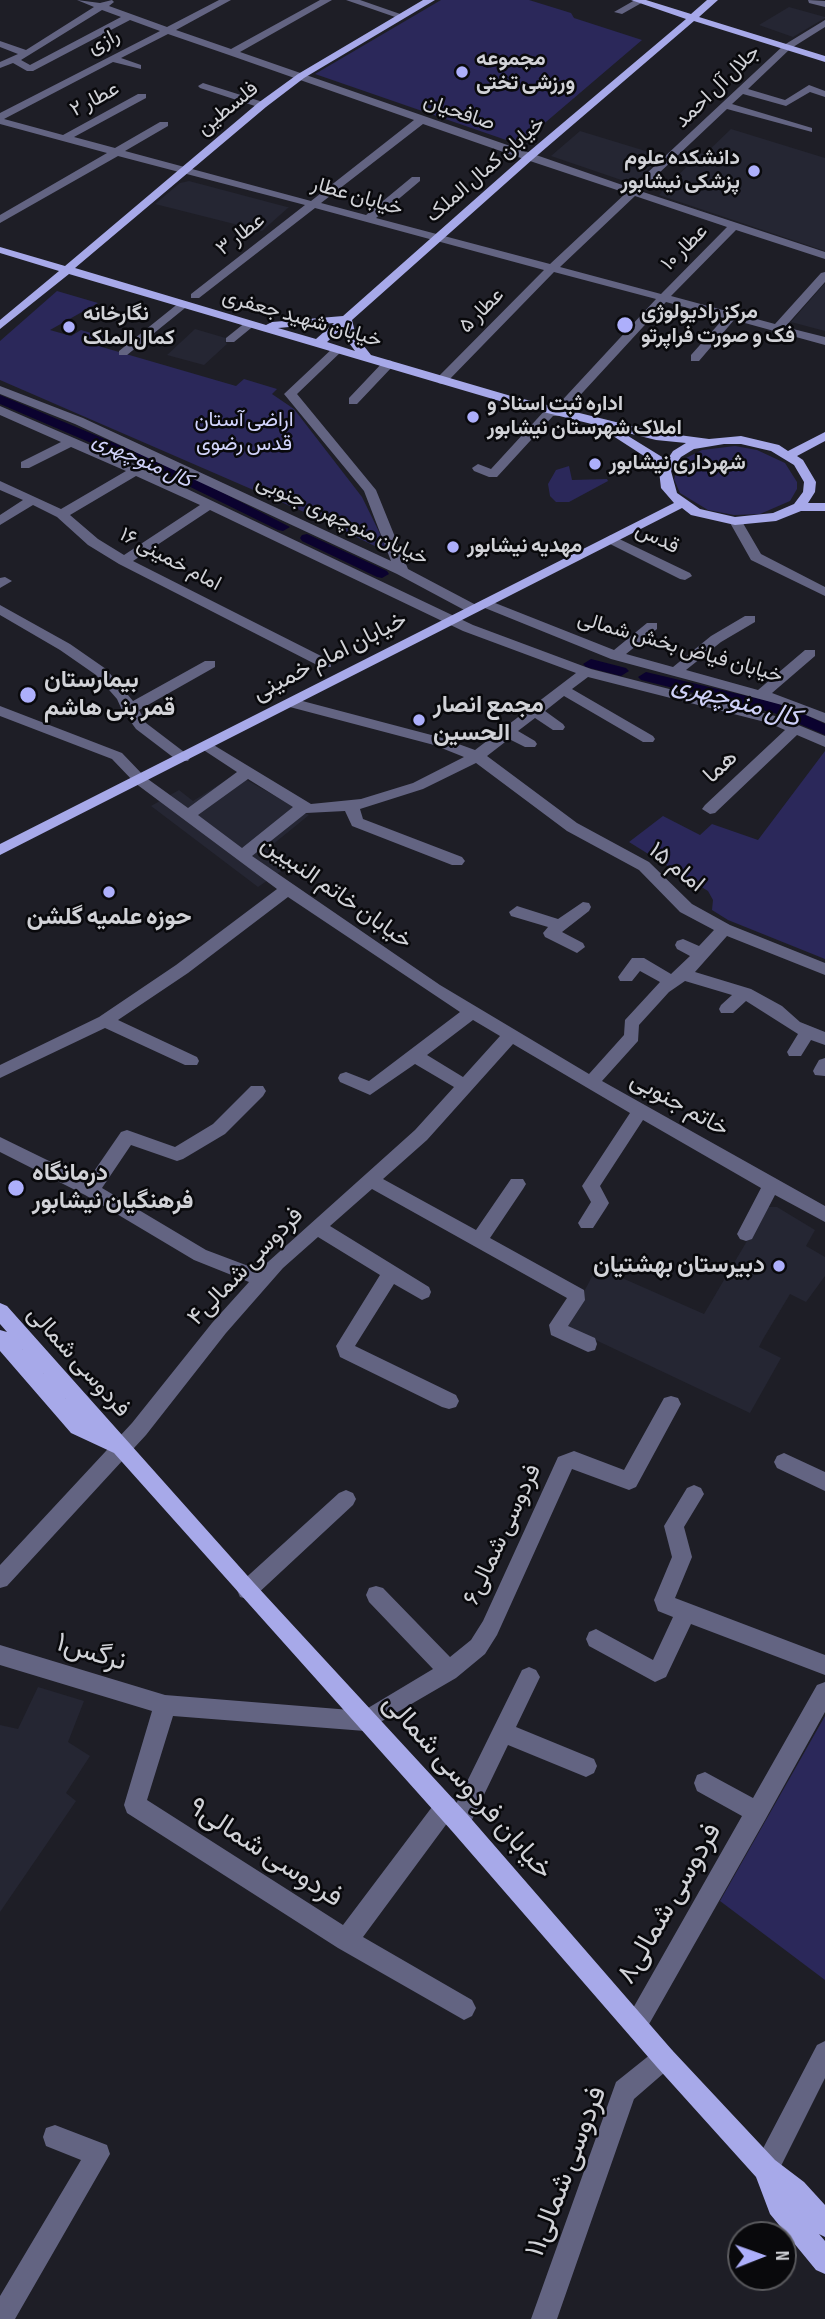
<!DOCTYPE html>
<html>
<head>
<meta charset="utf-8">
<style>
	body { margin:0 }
	#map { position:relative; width:825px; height:2319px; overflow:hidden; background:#1e1e26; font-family:"Sofia Sans Condensed",sans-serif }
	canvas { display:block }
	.north { position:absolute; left:727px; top:2221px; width:70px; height:70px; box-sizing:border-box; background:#09090c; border:2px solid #59595d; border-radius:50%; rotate:89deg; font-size:19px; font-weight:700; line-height:28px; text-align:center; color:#d1d2d7 }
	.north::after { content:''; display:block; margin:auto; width:24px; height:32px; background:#adaffb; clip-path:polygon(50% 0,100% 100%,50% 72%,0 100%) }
</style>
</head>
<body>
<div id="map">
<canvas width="825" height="2319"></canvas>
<div class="north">N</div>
</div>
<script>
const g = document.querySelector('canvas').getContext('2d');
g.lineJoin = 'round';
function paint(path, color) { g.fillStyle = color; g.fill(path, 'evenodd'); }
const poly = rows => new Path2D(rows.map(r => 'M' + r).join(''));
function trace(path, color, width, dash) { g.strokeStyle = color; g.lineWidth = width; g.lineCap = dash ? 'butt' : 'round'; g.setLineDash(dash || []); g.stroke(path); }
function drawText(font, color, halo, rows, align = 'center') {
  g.font = font + ' "Sofia Sans Condensed",Vazirmatn,sans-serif'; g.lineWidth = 5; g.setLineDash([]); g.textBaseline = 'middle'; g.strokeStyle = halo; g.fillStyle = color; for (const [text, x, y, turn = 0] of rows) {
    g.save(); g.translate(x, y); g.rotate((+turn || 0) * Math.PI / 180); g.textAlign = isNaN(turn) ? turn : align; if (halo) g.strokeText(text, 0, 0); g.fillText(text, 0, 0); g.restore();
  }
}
const built = poly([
	[789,7,825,17,825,18,793,37,759,25],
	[731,129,825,158,825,251,659,195,700,153,705,154],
	[580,131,662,156,633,184,551,156],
	[189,181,287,207,289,207,262,231,155,204,180,183],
	[825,283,825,331,791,322],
	[195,329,229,339,225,342,227,344,204,365,167,355],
	[236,774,309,815,266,850,287,867,258,887,151,806,179,790,193,801],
	[767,1207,777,1207,815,1230,806,1246,825,1257,825,1276,806,1302,790,1294,763,1339,759,1347,781,1358,750,1413,566,1326,597,1267,704,1314],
	[38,1687,84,1701,68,1742,90,1756,66,1793,76,1801,0,1912,0,1725,18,1729]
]);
const green = poly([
	[441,0,529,0,571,13,574,18,642,40,526,139,509,141,315,74],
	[57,291,98,303,50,330,71,336,81,330,105,337,95,345,236,386,244,379,277,389,272,394,294,409,362,497,387,548,383,550,311,515,0,380,0,341],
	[735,446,757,450,785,463,797,482,797,489,790,501,760,514,734,515,708,510,680,493,674,479,678,465,684,459,702,450],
	[569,466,572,480,607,479,608,481,569,502,556,502,550,496,548,484,556,470],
	[825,751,825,959,728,920,712,910,713,900,708,891,629,842,663,816,700,835,712,824,758,840],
	[825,1716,825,1980,720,1901]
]);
const canal = poly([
	[0,395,176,469,290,527,283,531,278,530,166,475,0,404,0,395],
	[307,534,387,571,389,574,382,578,377,577,302,541,300,538,302,535,307,534],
	[591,659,626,668,629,671,621,676,586,667,583,664,591,659],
	[646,672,785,705,825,724,825,735,774,713,641,680,638,677,646,672]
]);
const minor = poly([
	[77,0,100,3,112,0,114,2,109,6,167,27,219,0,231,0,176,30,231,49,320,0,332,0,240,52,631,188,784,45,825,20,825,27,790,49,748,89,785,100,809,85,825,91,825,97,810,92,786,106,743,94,732,104,812,128,812,132,727,109,640,191,825,252,825,259,736,230,671,296,775,324,821,273,825,272,825,282,785,327,825,337,825,345,734,320,699,361,691,361,691,355,724,318,666,302,561,416,553,416,497,477,489,477,474,471,472,468,478,464,491,469,547,408,555,408,656,299,554,272,446,383,442,384,438,383,438,377,544,270,315,208,199,298,191,298,191,294,305,205,118,156,0,223,0,215,107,153,0,124,0,113,160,31,130,20,33,71,27,71,13,63,0,68,0,62,18,54,0,47,0,41,26,50,94,7,77,0],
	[102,10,121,17,30,65,21,60,102,10],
	[168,34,229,55,414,120,311,201,125,151,168,126,168,122,160,122,115,148,74,137,146,98,146,94,138,94,63,135,4,119,113,62,141,69,141,65,121,58,168,34],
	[423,124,515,156,626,193,550,264,376,218,420,181,420,177,412,177,366,215,321,203,423,124],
	[635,196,727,227,661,294,560,267,635,196],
	[346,0,360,0,406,16,398,18,346,0],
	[635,0,645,1,622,14,614,12,635,0],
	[808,0,825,1,825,7,809,3,808,0],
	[203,83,266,103,267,105,258,107,200,88,198,86,203,83],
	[180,302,190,304,127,355,119,355,119,351,180,302],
	[246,322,256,324,234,342,226,342,226,338,246,322],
	[334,347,344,349,297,394,376,490,408,569,478,606,478,612,468,612,397,574,75,424,0,394,0,386,83,418,391,561,364,491,284,394,334,347],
	[388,360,392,361,392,367,357,404,349,404,349,398,384,361,388,360],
	[0,406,141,467,473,625,591,669,779,717,825,736,825,747,797,735,715,813,710,814,702,809,705,805,785,730,769,723,588,677,572,689,653,736,655,739,653,742,643,742,564,696,545,711,563,724,565,727,563,730,553,730,535,718,518,731,535,741,537,744,535,747,525,747,509,739,487,756,577,823,649,862,692,904,730,925,825,963,825,975,727,936,695,972,751,989,782,1006,800,1022,825,1032,825,1045,811,1040,801,1056,789,1056,787,1052,798,1034,746,1001,733,1013,721,1013,719,1009,721,1005,732,995,685,981,669,992,639,1025,638,1041,602,1081,825,1206,825,1222,775,1195,752,1239,746,1241,740,1239,737,1234,761,1188,643,1120,600,1186,609,1203,606,1208,593,1228,581,1228,578,1223,591,1202,582,1186,630,1113,513,1044,427,1140,383,1179,476,1230,511,1179,523,1179,526,1184,523,1189,490,1238,584,1290,585,1300,568,1326,595,1338,597,1344,595,1350,588,1352,551,1335,549,1325,567,1298,372,1189,330,1226,429,1287,431,1292,429,1297,422,1300,394,1284,355,1346,456,1395,459,1401,456,1407,449,1409,442,1407,340,1357,336,1346,380,1275,318,1237,283,1268,226,1333,146,1435,7,1586,0,1588,0,1565,132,1423,212,1323,249,1282,194,1260,85,1195,0,1152,0,1137,88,1180,121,1132,127,1130,175,1147,213,1124,251,1086,263,1086,266,1091,263,1096,225,1134,183,1159,177,1161,131,1145,102,1188,206,1250,259,1270,415,1130,454,1087,415,1064,370,1095,340,1082,338,1078,340,1074,346,1072,369,1081,460,1012,288,897,188,973,118,1020,197,1057,199,1061,197,1065,185,1065,105,1028,0,1078,0,1065,99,1017,176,965,277,889,135,783,112,759,0,716,0,706,122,753,145,777,188,808,237,772,202,749,200,746,207,741,311,804,361,799,413,783,464,757,434,745,286,706,286,700,291,698,439,737,475,750,576,673,463,631,210,510,133,561,331,661,331,667,321,667,119,564,88,545,57,517,33,505,0,525,0,515,23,500,0,490,0,481,61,509,126,471,71,447,29,468,21,468,21,462,61,442,0,415,0,406],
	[136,476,200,505,124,555,98,539,70,515,136,476],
	[476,763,567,831,639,870,680,912,714,930,699,946,683,939,677,941,675,945,677,949,690,956,671,974,644,958,632,958,618,977,620,981,632,981,640,971,660,982,625,1020,624,1035,589,1074,440,985,252,856,306,813,345,811,352,826,452,865,462,865,465,861,462,857,363,819,360,809,423,789,476,763],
	[248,779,293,807,242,848,198,815,248,779],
	[473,1020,500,1036,463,1077,427,1055,473,1020],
	[735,517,740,518,761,554,825,587,825,596,751,560,729,521,735,517],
	[611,535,690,573,692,576,685,580,680,579,606,542,604,539,611,535],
	[5,577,12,581,0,588,0,578,5,577],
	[485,599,614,650,647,623,657,623,657,629,626,654,673,667,711,636,745,616,755,616,755,622,721,642,686,670,758,690,805,650,815,650,815,656,772,693,825,713,825,723,782,705,611,659,480,606,478,603,485,599],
	[0,605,70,644,106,669,133,701,205,661,215,661,215,667,139,710,146,723,188,755,190,758,188,761,178,761,136,729,122,710,117,699,96,675,60,650,0,615,0,605],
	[583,902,589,903,591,907,589,911,562,932,583,943,585,947,577,953,545,937,543,933,548,927,511,916,509,912,517,906,558,919,583,902],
	[825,1058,825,1076,815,1075,813,1071,815,1067,819,1060,825,1058],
	[671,1396,678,1398,681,1404,636,1487,629,1490,572,1469,497,1635,485,1654,456,1678,365,1731,173,1716,147,1800,343,1925,438,1799,446,1796,454,1799,456,1804,522,1670,529,1667,536,1670,540,1677,516,1727,594,1759,597,1766,594,1773,586,1777,508,1745,467,1830,459,1833,451,1830,448,1822,363,1937,472,2000,476,2008,472,2016,464,2020,338,1948,127,1813,124,1805,152,1711,0,1665,0,1645,165,1695,363,1711,433,1669,369,1602,366,1595,369,1588,376,1586,383,1588,450,1657,471,1640,483,1621,558,1457,574,1451,624,1470,664,1398,671,1396],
	[784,1453,825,1472,825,1491,777,1468,774,1462,777,1456,784,1453],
	[694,1485,701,1488,704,1494,684,1527,692,1557,675,1598,825,1655,825,1675,691,1624,666,1677,655,1682,589,1646,586,1639,589,1632,596,1629,653,1660,673,1617,658,1611,654,1600,672,1557,664,1526,687,1488,694,1485],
	[346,1490,353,1493,356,1499,353,1505,254,1597,247,1599,240,1597,237,1590,240,1583,339,1493,346,1490],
	[825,1682,825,1712,765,1820,644,2033,636,2037,628,2033,624,2025,628,2017,742,1816,697,1791,694,1783,697,1775,705,1772,753,1798,817,1685,825,1682],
	[825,2041,825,2078,775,2178,766,2181,757,2178,754,2169,757,2160,817,2045,825,2041],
	[664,2046,672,2050,676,2058,672,2066,634,2099,557,2319,531,2319,616,2082,656,2050,664,2046],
	[55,2125,107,2145,110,2154,15,2319,0,2319,0,2296,81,2160,46,2146,43,2137,46,2128,55,2125]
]);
const major = poly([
	[423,0,435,0,304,78,266,107,75,268,266,325,272,322,343,316,525,155,686,19,631,0,646,0,691,14,707,0,718,0,699,17,825,56,825,62,694,21,533,159,352,320,356,336,371,355,511,396,656,432,709,439,741,436,779,445,788,451,825,432,825,441,797,456,803,460,816,482,815,492,808,503,825,503,825,511,801,511,776,521,735,525,691,515,682,508,0,855,0,844,674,503,661,488,659,471,661,467,610,434,612,431,620,431,667,460,673,451,686,443,656,440,503,402,69,274,0,329,0,320,59,271,0,253,0,247,65,266,258,103,298,74,423,0],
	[334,323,316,339,278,328,334,323],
	[342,328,344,336,355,351,327,342,342,328],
	[724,444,741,444,771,451,794,465,804,482,803,492,794,504,773,513,735,517,700,509,677,493,671,471,681,457,694,449,724,444],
	[0,1303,7,1306,254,1583,467,1814,672,2050,775,2160,804,2182,825,2205,825,2237,819,2234,825,2241,825,2274,816,2270,770,2214,756,2177,656,2066,451,1830,114,1453,71,1433,0,1351,0,1330,7,1332,86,1422,0,1324,0,1303]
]);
const markers = [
	[462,72,7,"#adaffb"],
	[754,171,7,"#adaffb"],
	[625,325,9,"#adaffb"],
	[69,327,7,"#adaffb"],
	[473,417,7,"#adaffb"],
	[595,464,7,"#adaffb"],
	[453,547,7,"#adaffb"],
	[28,695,9,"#adaffb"],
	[419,720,7,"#adaffb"],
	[109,892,7,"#adaffb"],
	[16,1188,9,"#adaffb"],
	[779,1266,7,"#adaffb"]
];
const farStreetnames = [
	["رازی",104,42,-27],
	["جلال آل احمد",718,87,-44],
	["عطار ۲",95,100,-28],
	["فلسطین",228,109,-39],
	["صافحیان",459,113,19],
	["خیابان کمال الملک",486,170,-41],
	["خیابان عطار",357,197,16],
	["عطار ۳",241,235,-38],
	["عطار ۱۰",685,248,-45],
	["عطار ۵",482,311,-45],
	["خیابان شهید جعفری",302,319,16],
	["خیابان منوچهری جنوبی",342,521,25],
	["قدس",657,539,26],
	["امام خمینی ۱۶",170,560,28],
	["خیابان فیاض بخش شمالی",680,648,16]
];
const farPoinames = [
	["مجموعه",476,60],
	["ورزشی تختی",476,84],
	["دانشکده علوم",740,159,"right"],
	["پزشکی نیشابور",740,183,"right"],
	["مرکز رادیولوژی",641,313],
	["فک و صورت فراپرتو",641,337],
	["نگارخانه",83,315],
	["کمال‌الملک",83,339],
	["اداره ثبت اسناد و",487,405],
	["املاک شهرستان نیشابور",487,429],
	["شهرداری نیشابور",609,464],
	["مهدیه نیشابور",467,547]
];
const farParknames = [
	["اراضی آستان",244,421],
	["قدس رضوی",244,445]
];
const farWaternames = [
	["کال منوچهری",142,461,24]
];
const streetNames = [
	["خیابان امام خمینی",330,657,-27],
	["هما",721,767,-43],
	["امام ۱۵",676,868,39],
	["خیابان خاتم النبیین",336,893,35],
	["خاتم جنوبی",679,1105,29],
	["فردوسی شمالی۴",246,1267,-46],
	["فردوسی شمالی",78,1362,48],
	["فردوسی شمالی۶",503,1535,-65]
];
const poiNames = [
	["بیمارستان",44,681],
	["قمر بنی هاشم",44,709],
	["مجمع انصار",433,706],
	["الحسین",433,734],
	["حوزه علمیه گلشن",109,918,"center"],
	["درمانگاه",32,1174],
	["فرهنگیان نیشابور",32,1202],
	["دبیرستان بهشتیان",765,1266,"right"]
];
const waterNames = [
	["کال منوچهری",736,702,16]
];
const nearStreetnames = [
	["نرگس۱",91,1653,17],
	["خیابان فردوسی شمالی",467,1787,48],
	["فردوسی شمالی۹",265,1853,33],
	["فردوسی شمالی۸",670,1904,-60],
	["فردوسی شمالی۱۱",567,2172,-69]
];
paint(built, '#252633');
paint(green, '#2b285a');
paint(canal, '#0b022f');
paint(minor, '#636482');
paint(major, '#a7a9e9');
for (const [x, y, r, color] of markers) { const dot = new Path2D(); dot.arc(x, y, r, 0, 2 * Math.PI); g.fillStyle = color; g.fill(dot); trace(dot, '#09090c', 2.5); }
drawText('21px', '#d1d2d7', '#09090c', farStreetnames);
drawText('bold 21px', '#d1d2d7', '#09090c', farPoinames, 'left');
drawText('21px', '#d3d5fd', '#09090c', farParknames);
drawText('italic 21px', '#cfd1f9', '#09090c', farWaternames);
drawText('24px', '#d1d2d7', '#09090c', streetNames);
drawText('bold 24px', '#d1d2d7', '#09090c', poiNames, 'left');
drawText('italic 26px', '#cfd1f9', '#09090c', waterNames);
drawText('28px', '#d1d2d7', '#09090c', nearStreetnames);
</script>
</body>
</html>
